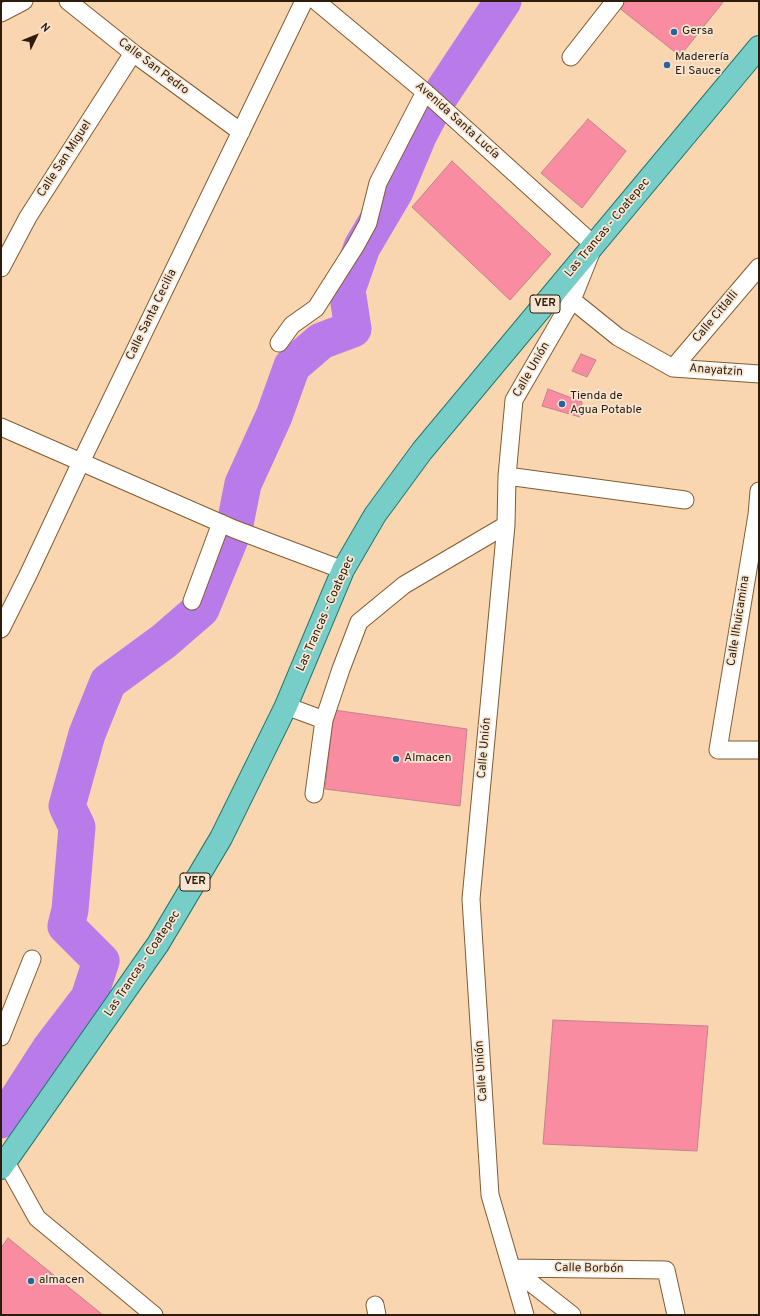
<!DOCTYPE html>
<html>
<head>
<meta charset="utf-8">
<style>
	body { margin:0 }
	#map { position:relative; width:760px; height:1316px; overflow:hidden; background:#f9d5b0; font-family:Overpass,sans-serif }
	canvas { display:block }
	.frame { position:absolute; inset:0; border:2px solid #2c1c09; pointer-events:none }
	.north { position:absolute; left:16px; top:16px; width:40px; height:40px; -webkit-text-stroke:3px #f8e6d4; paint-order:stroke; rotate:47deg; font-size:11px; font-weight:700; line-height:16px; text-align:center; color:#2c1c09 }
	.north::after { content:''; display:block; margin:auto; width:14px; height:18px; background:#2c1c09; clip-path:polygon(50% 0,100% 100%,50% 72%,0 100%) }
</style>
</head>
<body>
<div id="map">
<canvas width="760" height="1316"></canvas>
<div class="frame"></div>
<div class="north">N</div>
</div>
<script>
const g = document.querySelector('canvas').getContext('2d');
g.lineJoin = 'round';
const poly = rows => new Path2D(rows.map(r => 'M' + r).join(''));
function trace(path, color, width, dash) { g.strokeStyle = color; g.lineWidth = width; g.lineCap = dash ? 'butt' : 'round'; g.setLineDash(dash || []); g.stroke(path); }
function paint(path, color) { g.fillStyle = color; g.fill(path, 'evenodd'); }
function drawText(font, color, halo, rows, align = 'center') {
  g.font = font + ' Overpass,sans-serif'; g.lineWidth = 3.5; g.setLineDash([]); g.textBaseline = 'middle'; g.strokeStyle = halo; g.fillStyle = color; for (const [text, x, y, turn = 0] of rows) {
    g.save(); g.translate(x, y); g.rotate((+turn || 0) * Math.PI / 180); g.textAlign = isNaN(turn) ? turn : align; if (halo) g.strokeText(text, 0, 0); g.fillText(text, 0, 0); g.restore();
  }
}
const river = poly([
	[1,1120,14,1105,50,1049,89,998,101,961,66,926,70,910,77,827,67,806,87,734,108,682,164,641,201,609,234,529,243,484,274,416,292,366,321,341,353,329,347,290,362,247,395,191,419,134,436,102,503,1]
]);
const building = poly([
	[623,1,724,1,680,56,618,7,623,1],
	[588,119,626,151,582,208,541,173,588,119],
	[452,161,551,254,510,300,412,207,452,161],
	[581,354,596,360,587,377,572,371,581,354],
	[548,389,582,402,580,417,542,406,548,389],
	[334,710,467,729,460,806,325,789,334,710],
	[553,1020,708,1026,697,1151,543,1144,553,1020],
	[8,1238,103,1315,1,1315,1,1248,8,1238]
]);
const street = poly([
	[68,1,133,53,241,132],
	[316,1,425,92,594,245,572,300,514,400,507,476,506,525,471,899,490,1195,525,1315],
	[1,13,24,1],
	[571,57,615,1],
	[1,268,28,217,133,53],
	[572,300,618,337,673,368,759,374],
	[279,343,292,325,316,308,356,245,368,223,378,183,425,92],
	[673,368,759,267],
	[1,427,234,529,343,570],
	[507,476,685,500],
	[759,491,757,515,718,750,759,750],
	[192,601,221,523],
	[1,629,28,575,81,462,304,1],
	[286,706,324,720],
	[314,794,324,720,341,669,359,622,404,585,506,525],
	[1,1037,32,959],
	[6,1162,37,1218,154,1315],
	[512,1268,666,1270,676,1315],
	[512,1268,572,1315],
	[375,1305,377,1315]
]);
const primary = poly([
	[1,1168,158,944,221,838,286,706,343,570,375,515,422,451,759,47]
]);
const markers = [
	[674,32,4,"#26649b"],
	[667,65,4,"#26649b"],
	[562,404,4,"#26649b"],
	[396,759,4,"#26649b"],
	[31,1281,4,"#26649b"]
];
const shields = [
	[545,304,30],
	[195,882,30]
];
const shieldNames = [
	["VER",545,304],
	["VER",195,882]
];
const poiNames = [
	["Gersa",682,32],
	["Maderería",675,58],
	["El Sauce",675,72],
	["Tienda de",570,397],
	["Agua Potable",570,411],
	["Almacen",404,759],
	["almacen",39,1281]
];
const streetNames = [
	["Calle San Pedro",153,67,37],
	["Avenida Santa Lucía",457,121,42],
	["Calle San Miguel",65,159,-57],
	["Las Trancas - Coatepec",608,228,-50],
	["Calle Santa Cecilia",152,315,-64],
	["Calle Citlalli",716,317,-50],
	["Calle Unión",532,370,-60],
	["Anayatzin",716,371,4],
	["Las Trancas - Coatepec",326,614,-66],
	["Calle Ilhuicamina",739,621,-81],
	["Calle Unión",485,748,-85],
	["Las Trancas - Coatepec",143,964,-56],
	["Calle Unión",482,1071,-94],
	["Calle Borbón",589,1269,1]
];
trace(river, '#b87be9', 37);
paint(building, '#f98ca1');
trace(building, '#c2838e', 1);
trace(street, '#835c30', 19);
trace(primary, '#227a6e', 24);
trace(street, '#fff', 17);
trace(primary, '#77cec8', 22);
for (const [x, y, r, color] of markers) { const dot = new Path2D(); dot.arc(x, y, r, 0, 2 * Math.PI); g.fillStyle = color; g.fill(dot); trace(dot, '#f8e6d4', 1.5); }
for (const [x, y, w] of shields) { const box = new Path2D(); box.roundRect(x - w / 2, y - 9, w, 18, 3); g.fillStyle = '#f8e6d4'; g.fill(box); trace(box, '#2c1c09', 1); }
drawText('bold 11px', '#2c1c09', null, shieldNames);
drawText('12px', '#2c1c09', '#f8e6d4', poiNames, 'left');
drawText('12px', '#2c1c09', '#f8e6d4', streetNames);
</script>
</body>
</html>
